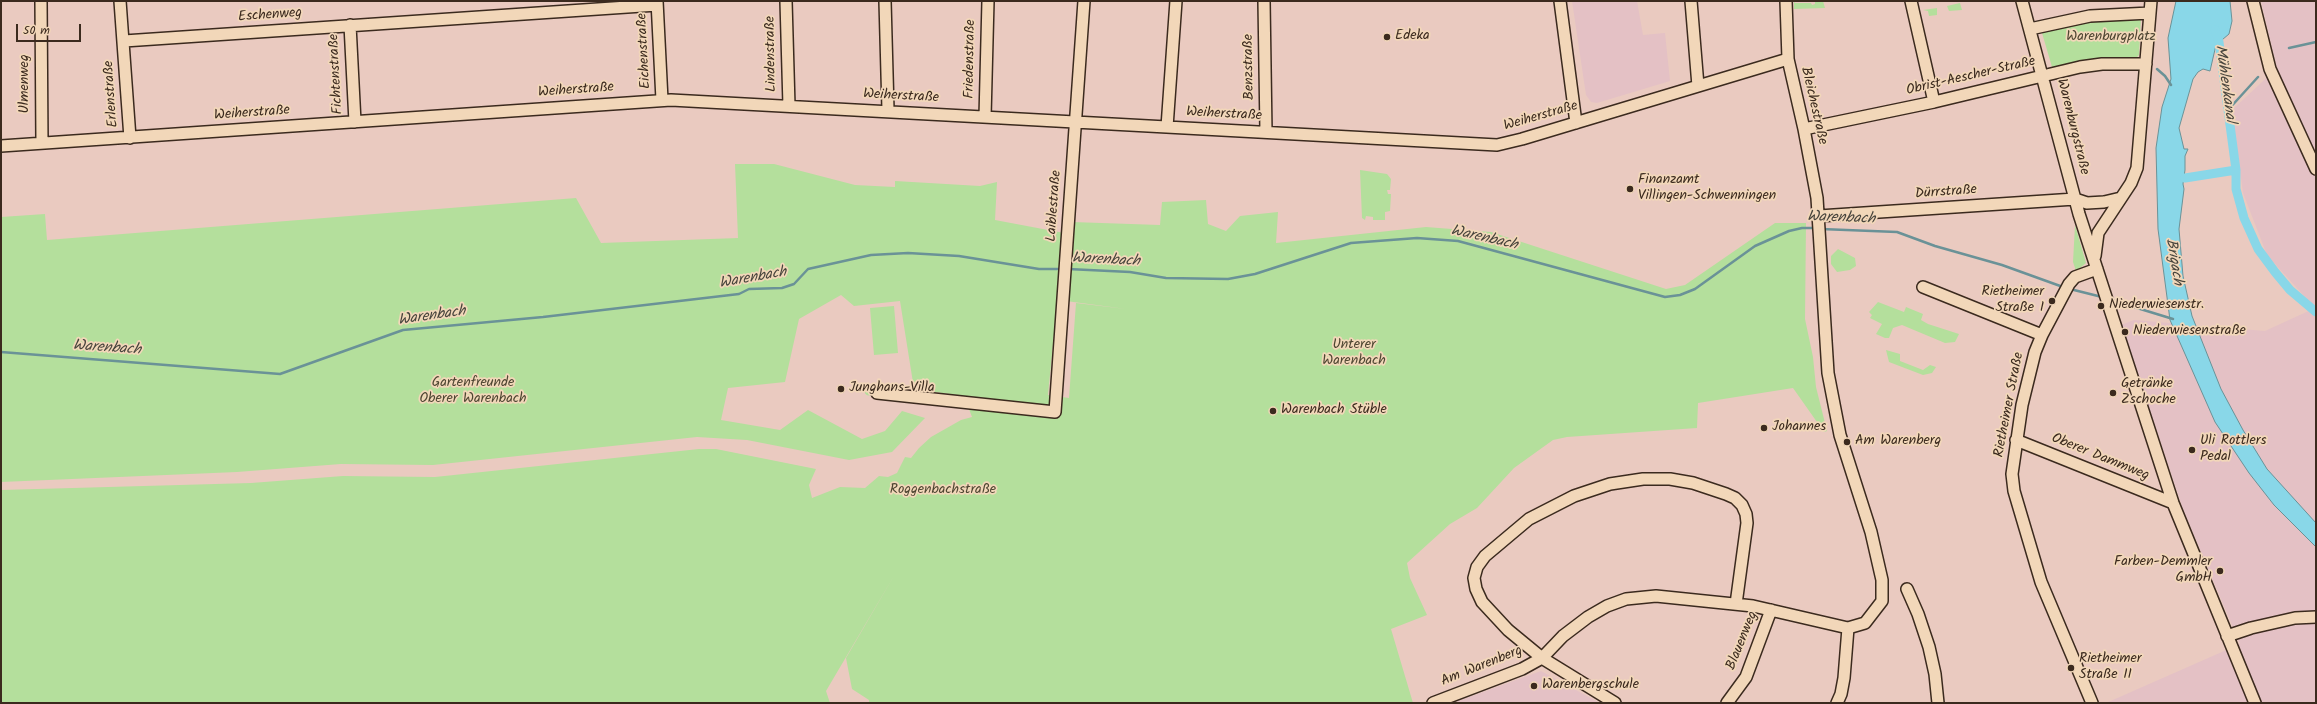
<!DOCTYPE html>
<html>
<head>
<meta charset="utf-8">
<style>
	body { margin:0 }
	#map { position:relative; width:2317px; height:704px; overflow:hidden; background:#eacac0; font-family:Kalam,sans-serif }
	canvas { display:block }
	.frame { position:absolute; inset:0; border:2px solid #3b2a1e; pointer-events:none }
	.scale { position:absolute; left:16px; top:24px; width:65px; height:18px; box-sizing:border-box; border:2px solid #3b2a1e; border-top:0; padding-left:5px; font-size:12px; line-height:14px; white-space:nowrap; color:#3b2a1e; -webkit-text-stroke:3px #f2d7b9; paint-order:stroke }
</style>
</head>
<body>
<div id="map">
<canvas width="2317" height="704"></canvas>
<div class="frame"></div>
<div class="scale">50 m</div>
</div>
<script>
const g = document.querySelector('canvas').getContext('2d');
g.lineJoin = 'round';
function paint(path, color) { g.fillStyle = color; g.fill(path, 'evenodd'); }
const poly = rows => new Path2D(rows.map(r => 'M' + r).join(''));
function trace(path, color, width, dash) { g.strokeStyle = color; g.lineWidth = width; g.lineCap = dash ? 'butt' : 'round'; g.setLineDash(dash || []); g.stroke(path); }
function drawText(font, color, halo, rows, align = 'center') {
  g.font = font + ' Kalam,sans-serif'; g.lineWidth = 3.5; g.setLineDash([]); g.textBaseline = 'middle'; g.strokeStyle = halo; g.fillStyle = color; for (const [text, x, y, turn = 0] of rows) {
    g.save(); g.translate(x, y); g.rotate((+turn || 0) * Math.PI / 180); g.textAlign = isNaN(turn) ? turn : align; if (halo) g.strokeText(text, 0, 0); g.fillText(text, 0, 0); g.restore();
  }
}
const built = poly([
	[1572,1,1637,1,1643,35,1665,33,1670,81,1597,103,1591,102,1586,95],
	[2261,1,2316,1,2316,703,2106,703,2240,644,2183,509,2121,325,2134,320,2265,331,2315,308,2267,255,2243,193,2232,110,2277,68],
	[1541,671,1598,702,1453,703]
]);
const green = poly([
	[1794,1,1795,3,1811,3,1812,5,1815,4,1815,1,1823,1,1825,8,1794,9],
	[1960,3,1962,10,1949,11,1947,6],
	[1937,8,1937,15,1929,16,1928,11,1923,10],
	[2141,17,2139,55,2137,57,2102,58,2052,67,2042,33,2043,31,2082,22],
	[735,164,774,164,855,185,895,187,895,181,980,186,997,182,995,220,1064,233,1048,395,1069,398,1076,303,1126,309,1066,301,1072,222,1160,225,1162,202,1206,200,1208,224,1226,231,1240,216,1278,212,1276,243,1426,227,1491,232,1666,289,1685,285,1775,223,1806,223,1805,319,1813,357,1816,387,1827,431,1824,432,1793,388,1698,403,1697,428,1567,437,1553,440,1514,468,1477,508,1450,524,1407,563,1410,578,1427,615,1391,629,1413,703,869,703,869,700,852,689,846,658,895,574,826,691,830,703,1,703,1,490,251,483,343,476,435,477,699,449,716,449,816,469,809,485,812,498,840,487,865,488,879,476,888,477,897,473,905,457,911,458,919,448,931,437,961,420,972,417,964,396,914,389,900,301,854,306,841,295,799,319,785,382,728,388,721,420,780,430,808,410,862,439,885,431,902,411,925,418,892,452,849,460,747,440,697,437,433,465,341,464,237,472,1,482,1,217,45,214,47,240,576,198,601,243,738,238],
	[1360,170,1387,174,1391,179,1390,190,1387,190,1388,194,1391,194,1390,211,1385,212,1385,220,1373,220,1373,217,1366,216,1365,220,1362,218],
	[2075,225,2086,263,2076,271,2073,262],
	[1838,249,1855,258,1856,266,1850,270,1837,272,1831,264,1831,256],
	[1878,302,1904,312,1906,307,1923,314,1921,320,1928,324,1959,334,1955,342,1945,343,1902,325,1893,328,1889,338,1885,338,1876,334,1882,324,1870,318,1872,315,1869,312],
	[894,306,898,353,874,355,870,308],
	[1886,350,1900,354,1900,361,1923,370,1930,365,1936,367,1932,373,1923,375,1889,362],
	'864.5 391a4.5 4.5 0 1 1 9 0a4.5 4.5 0 1 1-9 0Z'
]);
const water = poly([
	[2176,1,2230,1,2232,21,2229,34,2216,45,2210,71,2203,69,2198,72,2193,79,2179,128,2184,149,2188,149,2185,156,2185,170,2183,184,2184,189,2179,229,2183,276,2192,316,2221,389,2243,430,2267,469,2316,523,2316,547,2274,505,2249,473,2215,422,2170,320,2158,229,2156,148,2162,107,2171,79,2168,38,2176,1]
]);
const stream = poly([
	[2289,48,2316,42],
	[2157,69,2165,76,2171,85],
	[2228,110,2258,77],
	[1821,229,1897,232,1935,246,2002,265,2063,287],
	[1068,269,1130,272,1166,278,1228,279,1255,274,1351,243,1417,238,1458,241,1665,297,1680,295,1695,289,1755,246,1789,231,1802,228,1816,228],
	[2070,289,2102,297],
	[2111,300,2173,319],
	[1,352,280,374,403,330,543,317,739,294,749,289,782,288,794,284,808,269,871,255,908,253,959,256,1039,269,1061,269]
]);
const canal = poly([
	[2215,30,2219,42,2236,170,2236,189,2244,218,2258,249,2275,272,2290,290,2316,312],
	[2185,178,2236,170]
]);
const minor = poly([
	[41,1,42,143],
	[120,1,130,138],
	[657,1,662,100],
	[786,1,789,106],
	[885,1,888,110],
	[1264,1,1266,132],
	[1560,1,1576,123],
	[1691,1,1698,86],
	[1911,1,1934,102],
	[2022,1,2079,214,2173,503,2255,703],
	[2253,1,2270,69,2316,169],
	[350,25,355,122],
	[2030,29,2090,16,2150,13],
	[124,41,657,5],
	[985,117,988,1],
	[1167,127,1176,1],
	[1804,129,1934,102,2080,67,2102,64,2146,64],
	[1,146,671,100,1497,145,1522,139,1788,59],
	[1819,216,2075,199,2087,203,2104,202,2121,198],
	[2095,256,2098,233,2131,183,2137,168,2151,1],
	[1923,287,2042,335],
	[877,393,1055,412,1084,1],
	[2016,440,2173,503],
	[1907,589,1918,614,1929,647,1935,674,1938,703],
	[2227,636,2251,628,2295,618,2316,617],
	[1433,703,1522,669,1542,658,1563,636,1588,617,1607,606,1626,599,1656,596,1753,606,1848,628,1865,623,1882,601,1882,580,1871,532,1840,435,1828,373,1817,198,1804,129,1788,59,1786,1],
	[1615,703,1542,658,1508,630,1482,602,1476,589,1474,578,1477,567,1485,556,1529,519,1574,496,1610,484,1643,479,1670,479,1693,483,1726,494,1735,498,1742,505,1746,514,1747,523,1736,604],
	[1727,703,1746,677,1771,610],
	[1837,703,1841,694,1844,678,1848,628],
	[2092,703,2041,582,2014,491,2012,474,2022,405,2035,352,2042,335,2069,284,2075,277,2097,269]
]);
const markers = [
	[1387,37,4,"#3b2a1e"],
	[1630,189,4,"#3b2a1e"],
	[2052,301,4,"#3b2a1e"],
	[2101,306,4,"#3b2a1e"],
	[2125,332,4,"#3b2a1e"],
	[841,389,4,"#3b2a1e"],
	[2113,393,4,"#3b2a1e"],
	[1273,411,4,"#3b2a1e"],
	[1764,428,4,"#3b2a1e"],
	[1847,442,4,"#3b2a1e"],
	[2192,450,4,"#3b2a1e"],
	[2220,571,4,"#3b2a1e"],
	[2071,668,4,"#3b2a1e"],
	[1534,686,4,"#3b2a1e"]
];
const streetNames = [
	["Eschenweg",270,16,-4],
	["Eichenstraße",645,51,-93],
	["Lindenstraße",772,54,-91],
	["Friedenstraße",971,59,-89],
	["Benzstraße",1250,67,-91],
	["Fichtenstraße",337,74,-93],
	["Obrist-Aescher-Straße",1971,77,-13],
	["Ulmenweg",26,84,-90],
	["Weiherstraße",576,91,-4],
	["Erlenstraße",112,94,-94],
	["Weiherstraße",901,97,3],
	["Bleichestraße",1813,106,77],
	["Weiherstraße",252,114,-4],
	["Weiherstraße",1224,115,3],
	["Weiherstraße",1541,117,-16],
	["Warenburgstraße",2072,127,76],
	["Dürrstraße",1946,193,-4],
	["Laiblestraße",1055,206,-86],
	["Rietheimer Straße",2010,405,-79],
	["Oberer Dammweg",2100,458,22],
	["Blauenweg",1743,641,-68],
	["Am Warenberg",1482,667,-22]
];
const poiNames = [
	["Edeka",1395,37],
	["Finanzamt",1638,181],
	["Villingen-Schwenningen",1638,197],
	["Rietheimer",2044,293,"right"],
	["Straße I",2044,309,"right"],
	["Niederwiesenstr.",2109,306],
	["Niederwiesenstraße",2133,332],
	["Getränke",2121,385],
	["Zschoche",2121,401],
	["Junghans-Villa",849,389],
	["Warenbach Stüble",1281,411],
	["Johannes",1772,428],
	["Am Warenberg",1855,442],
	["Uli Rottlers",2200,442],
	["Pedal",2200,458],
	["Farben-Demmler",2212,563,"right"],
	["GmbH",2212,579,"right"],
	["Rietheimer",2079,660],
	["Straße II",2079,676],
	["Warenbergschule",1542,686]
];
const parkNames = [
	["Warenburgplatz",2111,38],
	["Unterer",1354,346],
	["Warenbach",1354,362],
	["Gartenfreunde",473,384],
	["Oberer Warenbach",473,400],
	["Roggenbachstraße",943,491]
];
const waterNames = [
	["Mühlenkanal",2224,84,82],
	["Warenbach",1841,219,2],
	["Warenbach",1484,239,13],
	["Warenbach",1106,261,3],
	["Brigach",2173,262,81],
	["Warenbach",753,279,-10],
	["Warenbach",432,317,-8],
	["Warenbach",107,349,4]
];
paint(built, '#e4c1c5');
paint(green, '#b4df9c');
paint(water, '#89d7e8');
trace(water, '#6a9297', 1);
trace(stream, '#6a9297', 2.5);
trace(canal, '#89d7e8', 9);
trace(minor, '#3b2a1e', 14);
trace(minor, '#f2d7b9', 11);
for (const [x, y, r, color] of markers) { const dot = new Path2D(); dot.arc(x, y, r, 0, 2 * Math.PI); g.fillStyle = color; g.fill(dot); trace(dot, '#f2d7b9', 1.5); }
drawText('14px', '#3b2a1e', '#f2d7b9', streetNames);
drawText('14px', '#3b2a1e', '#f2d7b9', poiNames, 'left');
drawText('14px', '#4d4531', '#f2d7b9', parkNames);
drawText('italic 15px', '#47443c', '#f2d7b9', waterNames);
</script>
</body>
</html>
